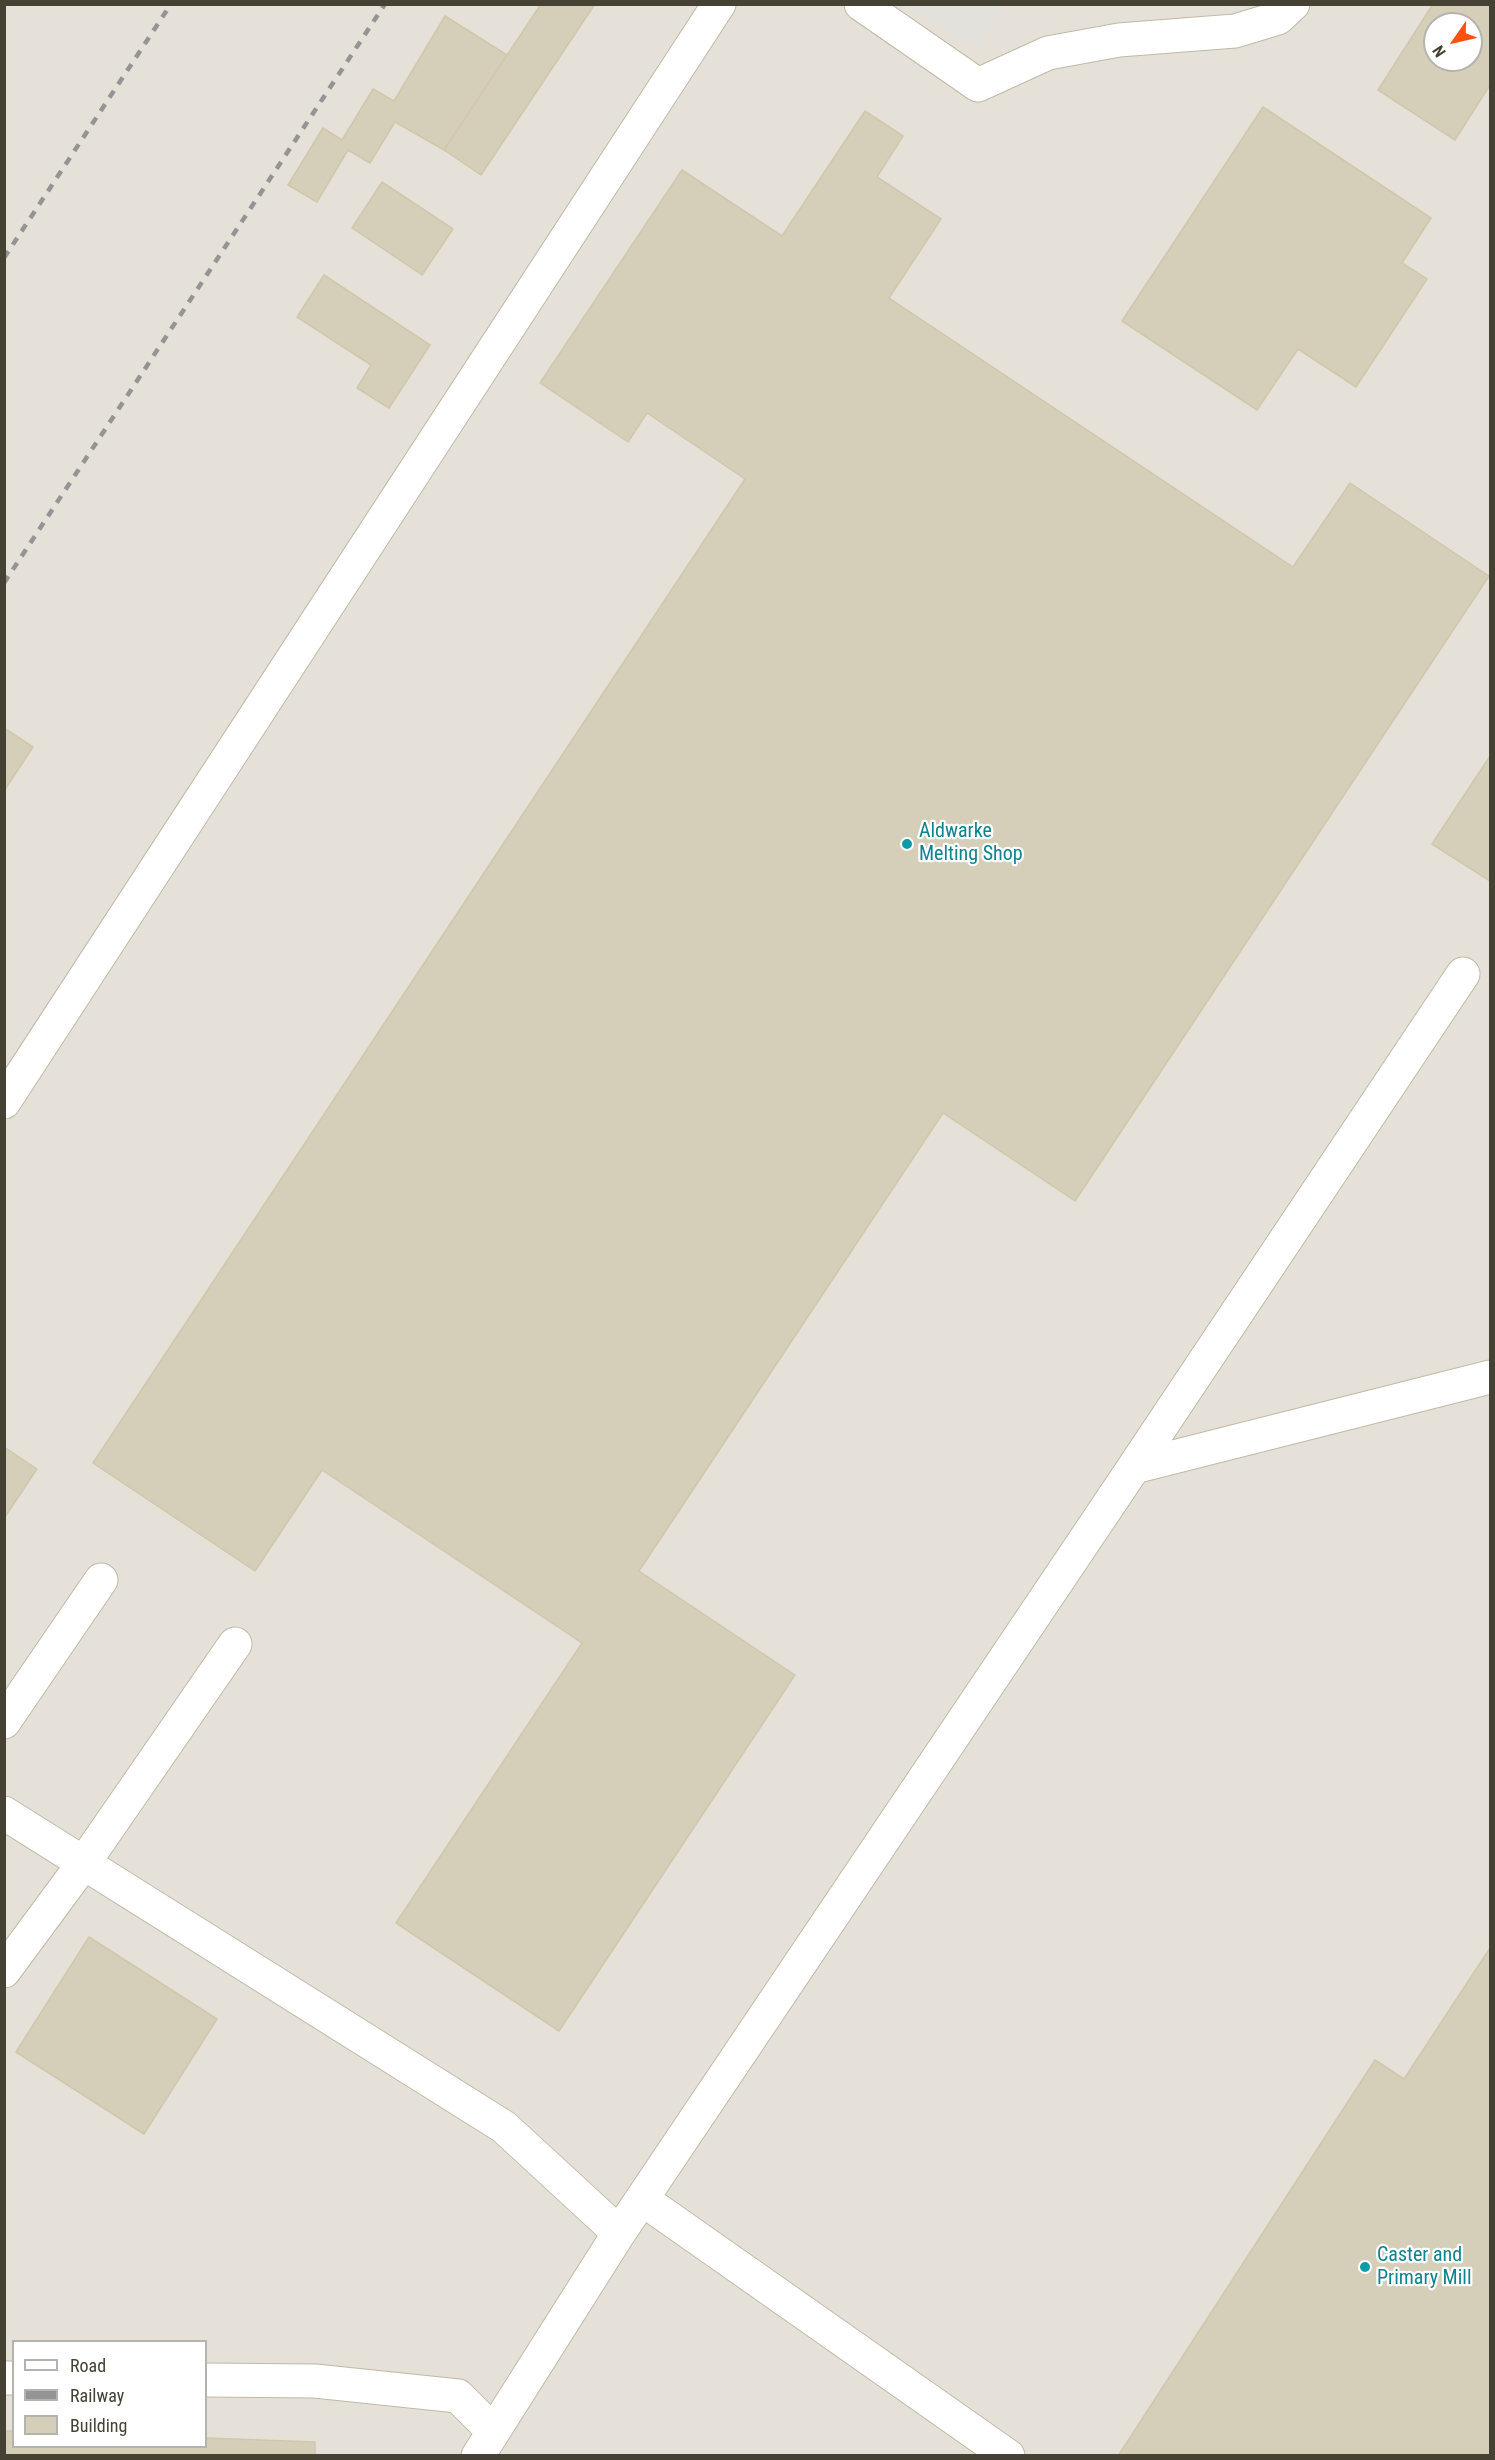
<!DOCTYPE html>
<html>
<head>
<meta charset="utf-8">
<style>
	body { margin:0 }
	#map { position:relative; width:1495px; height:2460px; overflow:hidden; background:#f3f0e3; font-family:"Roboto Condensed",sans-serif }
	canvas { display:block }
	.frame { position:absolute; inset:0; border:6px solid #454133; pointer-events:none }
	.legend { position:absolute; left:12px; top:2340px; width:195px; height:108px; box-sizing:border-box; background:#fff; border:2px solid #b5b3ad; margin:0; padding:8px 10px; list-style:none; font-size:18px; color:#454133 }
	.legend li { display:flex; align-items:center; gap:12px; height:30px }
	.legend b { width:30px; border:2px solid #b5b3ad }
	.north { position:absolute; left:1423px; top:12px; width:60px; height:60px; box-sizing:border-box; background:#fff; border:2px solid #b5b3ad; border-radius:50%; rotate:236deg; font-size:16px; font-weight:700; line-height:24px; text-align:center; color:#454133 }
	.north::after { content:''; display:block; margin:auto; width:21px; height:27px; background:#ff520e; clip-path:polygon(50% 0,100% 100%,50% 72%,0 100%) }
</style>
</head>
<body>
<div id="map">
<canvas width="1495" height="2460"></canvas>
<div class="frame"></div>
<ul class="legend">
<li><b style="height:8px;background:#fff"></b>Road</li>
<li><b style="height:8px;background:#949494"></b>Railway</li>
<li><b style="height:16px;background:#d5ceb8"></b>Building</li>
</ul>
<div class="north">N</div>
</div>
<script>
const g = document.querySelector('canvas').getContext('2d');
g.lineJoin = 'round';
function paint(path, color) { g.fillStyle = color; g.fill(path, 'evenodd'); }
const poly = rows => new Path2D(rows.map(r => 'M' + r).join(''));
function trace(path, color, width, dash) { g.strokeStyle = color; g.lineWidth = width; g.lineCap = dash ? 'butt' : 'round'; g.setLineDash(dash || []); g.stroke(path); }
function drawText(font, color, halo, rows, align = 'center') {
  g.font = font + ' "Roboto Condensed",sans-serif'; g.lineWidth = 4.5; g.setLineDash([]); g.textBaseline = 'middle'; g.strokeStyle = halo; g.fillStyle = color; for (const [text, x, y, turn = 0] of rows) {
    g.save(); g.translate(x, y); g.rotate((+turn || 0) * Math.PI / 180); g.textAlign = isNaN(turn) ? turn : align; if (halo) g.strokeText(text, 0, 0); g.fillText(text, 0, 0); g.restore();
  }
}
const industrial = poly([
	[5,5,1490,5,1490,2455,5,2455],
	[1435,24,1471,24,1471,60,1435,60],
	[14,2342,206,2342,206,2446,14,2446]
]);
const parking = poly([
	[908,5,1003,5,976,48]
]);
const building = poly([
	[541,4,595,4,481,175,444,150,541,4],
	[1433,4,1490,4,1490,85,1455,140,1378,90,1433,4],
	[1435,24,1471,24,1471,60,1435,60,1435,24],
	[445,16,507,55,444,150,395,122,370,163,348,150,317,202,288,185,323,128,342,140,373,89,394,101,445,16],
	[1263,107,1431,218,1402,263,1427,279,1356,387,1298,349,1257,410,1122,321,1263,107],
	[865,111,903,136,877,177,941,219,889,298,1293,567,1350,483,1489,576,1075,1201,943,1113,639,1571,795,1675,559,2031,396,1923,582,1643,322,1470,255,1571,93,1463,745,479,647,413,628,442,540,383,682,170,782,236,865,111],
	[382,182,453,229,422,275,352,228,382,182],
	[324,275,430,345,389,408,357,388,371,365,297,317,324,275],
	[4,728,33,747,4,791,4,728],
	[1490,756,1490,881,1432,844,1490,756],
	[4,1447,37,1469,5,1517,4,1517,4,1447],
	[89,1937,217,2019,144,2134,16,2052,89,1937],
	[1490,1948,1490,2456,1118,2456,1375,2060,1404,2079,1490,1948],
	[4,2431,14,2431,14,2446,206,2446,206,2438,315,2442,315,2456,4,2456,4,2431]
]);
const minor = poly([
	[861,4,978,85,1048,53,1119,40,1235,31,1278,18,1293,4],
	[4,1102,719,4],
	[1134,1467,1463,974],
	[4,1722,101,1580],
	[4,1813,504,2127,619,2233,478,2456],
	[4,1971,83,1864,235,1644],
	[642,2199,1008,2456],
	[619,2233,1134,1467,1490,1377],
	[4,2378,14,2378],
	[206,2380,315,2381,458,2396,493,2431]
]);
const rail = poly([
	[4,258,171,4],
	[4,583,385,4]
]);
const markers = [
	[907,844,6,"#0f9aa8"],
	[1365,2267,6,"#0f9aa8"]
];
const cultureNames = [
	["Aldwarke",919,832],
	["Melting Shop",919,855],
	["Caster and",1377,2256],
	["Primary Mill",1377,2279]
];
paint(industrial, '#e5e1d8');
paint(parking, '#e3e1dc');
paint(building, '#d5ceb8');
trace(building, '#d1c7ab', 1.5);
trace(minor, '#bfbaa5', 35);
trace(minor, '#fff', 33);
trace(rail, '#949494', 4.5, [8, 8]);
for (const [x, y, r, color] of markers) { const dot = new Path2D(); dot.arc(x, y, r, 0, 2 * Math.PI); g.fillStyle = color; g.fill(dot); trace(dot, '#fff', 2); }
drawText('20px', '#0d838f', '#fff', cultureNames, 'left');
</script>
</body>
</html>
